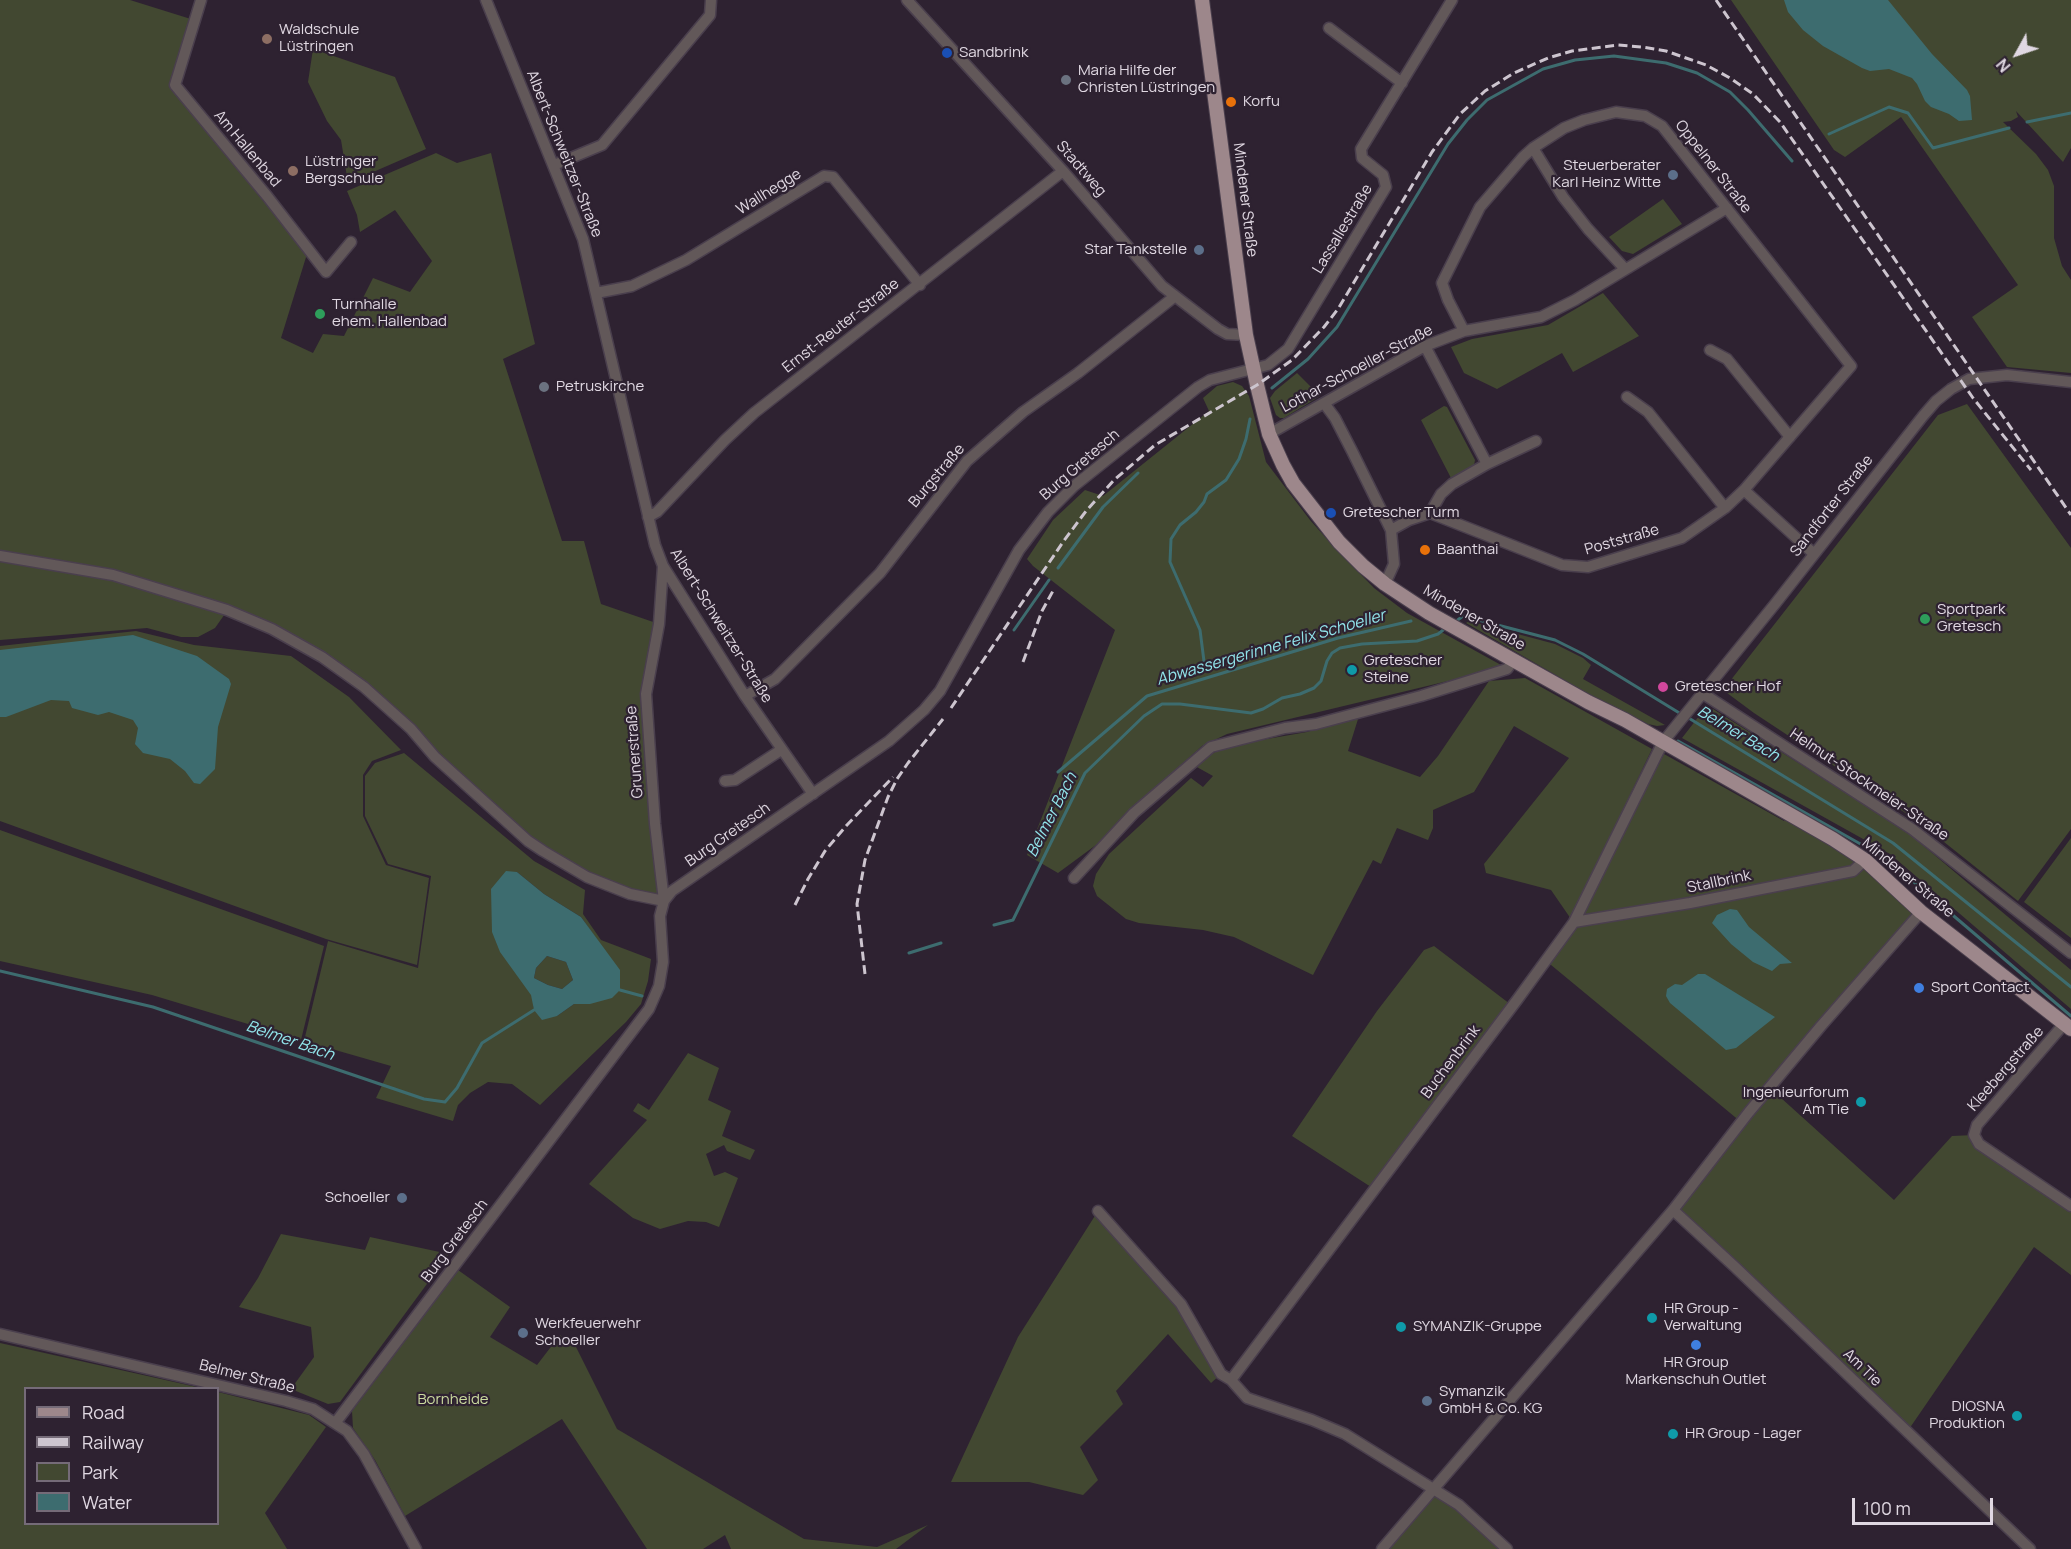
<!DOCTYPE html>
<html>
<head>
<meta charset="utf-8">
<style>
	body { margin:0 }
	#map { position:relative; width:2071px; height:1549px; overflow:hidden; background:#2e2231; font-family:Manrope,sans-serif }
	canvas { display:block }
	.legend { position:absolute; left:24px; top:1387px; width:195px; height:138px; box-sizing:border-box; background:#2e2231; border:2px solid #756b78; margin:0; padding:8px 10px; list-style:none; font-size:18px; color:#e0d8e2 }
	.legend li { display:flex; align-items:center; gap:12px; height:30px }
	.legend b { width:30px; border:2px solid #756b78 }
	.north { position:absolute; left:1987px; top:24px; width:60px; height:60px; -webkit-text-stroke:4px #2e2231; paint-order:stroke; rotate:230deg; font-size:16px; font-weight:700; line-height:24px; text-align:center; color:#e0d8e2 }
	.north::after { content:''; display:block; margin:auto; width:21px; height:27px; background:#e0d8e2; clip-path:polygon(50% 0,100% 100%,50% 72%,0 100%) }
	.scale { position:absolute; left:1852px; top:1498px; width:141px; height:27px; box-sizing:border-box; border:3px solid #e0d8e2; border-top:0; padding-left:8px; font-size:18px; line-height:21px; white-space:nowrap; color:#e0d8e2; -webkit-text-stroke:4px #2e2231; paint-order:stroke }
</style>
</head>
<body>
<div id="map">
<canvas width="2071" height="1549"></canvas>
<ul class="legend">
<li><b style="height:8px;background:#9d878b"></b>Road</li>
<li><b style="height:8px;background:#cdc5cf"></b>Railway</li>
<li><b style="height:16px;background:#424831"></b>Park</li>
<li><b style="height:16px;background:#3d6c6f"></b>Water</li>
</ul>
<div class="north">N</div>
<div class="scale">100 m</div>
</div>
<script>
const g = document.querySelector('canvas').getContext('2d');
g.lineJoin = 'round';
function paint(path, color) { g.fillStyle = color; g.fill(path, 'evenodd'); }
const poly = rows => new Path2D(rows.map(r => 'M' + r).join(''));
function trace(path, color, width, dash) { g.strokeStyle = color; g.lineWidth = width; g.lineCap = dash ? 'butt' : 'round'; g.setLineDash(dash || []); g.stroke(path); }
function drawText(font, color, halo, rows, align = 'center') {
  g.font = font + ' Manrope,sans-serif'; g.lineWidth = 4.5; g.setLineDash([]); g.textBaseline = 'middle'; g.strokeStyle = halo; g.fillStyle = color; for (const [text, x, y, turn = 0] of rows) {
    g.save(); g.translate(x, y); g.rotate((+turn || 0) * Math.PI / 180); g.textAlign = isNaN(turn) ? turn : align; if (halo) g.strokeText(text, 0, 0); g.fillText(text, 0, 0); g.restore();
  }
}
const green = poly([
	[0,0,130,0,194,20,169,86,307,254,281,338,313,353,323,334,344,336,373,278,410,292,432,261,395,210,360,232,357,215,347,191,436,153,457,163,491,153,535,344,503,359,562,541,584,541,601,604,659,624,646,694,664,901,630,894,543,851,322,657,227,611,215,628,198,637,181,637,147,628,0,640],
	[1731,0,2071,0,2071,148,2063,162,2016,111,2018,117,2011,121,2003,122,2036,154,2048,170,2054,186,2054,238,2062,266,2071,280,2071,373,2007,367,1972,317,2018,285,1901,117,1845,157,1834,150],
	[313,49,395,77,426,149,348,183,341,140,327,121,308,82],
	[1663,199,1682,224,1633,254,1622,251,1609,237],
	[1603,293,1639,336,1573,372,1562,353,1497,389,1464,373,1451,347,1472,339,1548,325],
	[1297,373,1320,396,1284,418,1280,418,1276,415,1270,398,1275,391],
	[1233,382,1242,386,1249,396,1266,462,1310,520,1334,547,1374,588,1407,613,1501,665,1498,669,1227,734,1202,746,1127,814,1096,845,1058,873,1027,855,1115,630,1033,566,1027,559,1053,520,1085,490,1103,496,1209,411,1203,398,1217,386],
	[1967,404,2071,548,2071,829,2018,901,1919,822,1754,713,1723,690,1938,415],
	[1444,406,1447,407,1475,460,1474,465,1451,478,1421,420],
	[1469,621,1555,644,1583,658,1591,665,1583,679,1665,725,1657,726,1648,724,1585,692,1466,623],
	[136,631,194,645,291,656,349,697,401,750,372,761,363,775,363,816,386,865,429,878,417,965,326,939,0,821,0,646],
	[1525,678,1652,749,1571,919,1551,890,1486,873,1484,864,1569,758,1514,726,1474,792,1433,810,1433,828,1428,840,1397,828,1381,864,1373,860,1313,975,1234,937,1203,930,1139,923,1126,919,1097,896,1093,886,1096,874,1109,854,1191,778,1203,787,1213,776,1195,766,1215,752,1227,746,1307,732,1359,716,1348,751,1420,777,1438,756,1489,681],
	[1713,709,1873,810,1912,836,2071,970,2071,1009,1890,854,1682,738,1703,711],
	[404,753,534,861,585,890,583,914,601,940,651,959,648,981,641,1004,626,1022,540,1105,512,1084,488,1082,470,1093,458,1105,453,1121,376,1098,391,1066,304,1041,328,941,418,968,431,876,388,864,365,816,365,776,375,763],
	[517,872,544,894,581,917,598,941,590,1004,574,1004,557,1016,534,1009],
	[1664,754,1784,821,1789,814,1833,839,1921,912,1770,1088,1894,1200,1952,1136,1974,1135,2071,1206,2071,1275,2034,1247,1907,1432,1673,1210,1741,1122,1545,960,1631,817],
	[0,830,324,946,301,1040,152,995,0,961],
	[2071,838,2071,938,2024,902],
	[1434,946,1510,1004,1371,1187,1292,1136,1377,1011,1424,950],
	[547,956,566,962,573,980,562,989,548,985,534,978,536,968],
	[688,1053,719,1068,708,1100,731,1111,722,1136,755,1150,750,1160,727,1151,724,1145,706,1154,714,1176,725,1172,738,1178,719,1227,706,1222,688,1221,660,1229,633,1218,589,1184,647,1120,633,1111,638,1103,649,1110],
	[1098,1211,1181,1304,1221,1374,1211,1383,1168,1334,1116,1391,1123,1404,1080,1447,1098,1480,1083,1495,1029,1482,951,1482,1018,1337],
	[281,1234,365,1250,370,1237,449,1254,340,1402,328,1404,291,1389,314,1357,311,1327,239,1307,258,1278],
	[458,1270,510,1307,490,1337,537,1365,560,1335,576,1347,617,1429,804,1539,877,1547,928,1525,896,1549,731,1549,725,1535,703,1549,647,1549,562,1419,405,1516,375,1460,353,1428,352,1411],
	[0,1343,201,1388,26,1388,26,1524,218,1524,218,1392,309,1415,326,1427,265,1513,287,1549,0,1549],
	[1435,1489,1507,1549,1382,1549]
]);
const water = poly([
	[1784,0,1888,0,1932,54,1967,90,1970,96,1972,120,1959,121,1949,114,1931,107,1925,101,1917,84,1912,78,1889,69,1870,71,1862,68,1823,46,1803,30,1788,12],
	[133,635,197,656,229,679,231,684,218,727,215,769,200,784,194,783,185,771,170,759,143,753,135,744,138,728,133,720,109,712,98,715,72,708,69,701,51,700,6,717,0,717,0,650],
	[506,871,517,872,544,894,581,917,620,970,620,990,612,998,590,1004,574,1004,557,1016,542,1020,534,1010,531,995,500,952,492,932,491,889],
	[547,956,566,962,573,980,562,989,548,985,534,978,536,968],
	[1730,909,1737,910,1749,927,1792,963,1780,964,1772,971,1753,962,1731,944,1712,923,1717,915],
	[1698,974,1705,974,1775,1017,1736,1048,1726,1050,1670,1003,1666,996,1667,989,1675,984,1682,985]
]);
const stream = poly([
	[2027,122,2071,113],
	[1829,134,1889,107,1908,113,1933,148,2009,128],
	[1272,388,1308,359,1337,327,1448,144,1467,120,1487,100,1543,69,1575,60,1614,56,1666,63,1697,73,1730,92,1748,110,1792,161],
	[1058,568,1103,507,1138,473],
	[1455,622,1463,616,1555,640,1583,654,1681,714],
	[1014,630,1049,580],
	[1205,669,1200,630,1170,562,1171,539,1180,525,1196,512,1204,502,1207,494,1226,480,1239,459,1246,439,1250,419],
	[1687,717,1893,843,2071,987],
	[1678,741,1887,859,2071,1016],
	[1058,772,1147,696,1338,638,1411,621],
	[994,925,1013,920,1085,773,1144,716,1162,704,1180,704,1251,713,1263,709,1282,698,1300,694,1314,688,1321,681,1327,661,1332,653,1340,648,1362,644,1417,641,1438,634,1447,627],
	[909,953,941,943],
	[0,971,153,1007,424,1099,445,1102,457,1088,482,1043,534,1010],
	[620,990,642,996]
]);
const minor = poly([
	[201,0,175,85,267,196,326,272,351,242],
	[486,0,583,239,655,545,663,566,745,696,813,794],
	[907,0,1063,171,1162,286,1218,329,1227,334,1246,335],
	[1329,28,1402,83],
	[1533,148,1563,197,1588,229,1625,269],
	[554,165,602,145,710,15,711,0],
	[596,293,632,286,686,260,824,176,833,177,920,285],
	[1425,346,1487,464],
	[1710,350,1727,359,1790,437],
	[1627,397,1648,412,1725,508],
	[1324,403,1335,418,1352,451,1391,530,1394,564,1385,584],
	[1269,434,1425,346,1464,331,1541,317,1575,300,1727,208],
	[1744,490,1813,553],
	[1430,513,1562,565,1588,567,1682,538,1725,508,1744,490,1851,366,1662,126,1645,116,1616,112,1584,120,1564,128,1533,148,1523,157,1480,207,1442,283,1448,300,1464,331],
	[648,517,657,512,725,440,754,413,1063,171],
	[1391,530,1409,520,1430,513,1441,494,1452,484,1487,464,1536,441],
	[0,556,113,575,227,610,272,629,322,657,364,687,411,729,435,757,528,841,543,851,587,877,630,894,664,901,655,824,646,694,659,624,663,566],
	[1702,693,1912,829,2071,953],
	[745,696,775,679,880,573,967,461,1023,412,1078,373,1174,297],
	[725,781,735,780,781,750],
	[1074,878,1134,813,1211,747,1285,728,1316,724,1421,696,1507,669,1514,660],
	[1574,922,1690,903,1853,871,1865,860],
	[2064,1024,1977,1125,1974,1135,1979,1144,2071,1206],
	[1673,1210,1735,1267,2030,1549],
	[1098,1211,1181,1304,1221,1374,1231,1380,1247,1398,1312,1420,1345,1434,1459,1505,1507,1549],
	[0,1334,286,1401,313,1409,347,1431,364,1454,416,1549],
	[1231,1380,1517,1000,1574,922,1663,742,1775,604,1923,416,1936,401,1951,389,1969,379,2007,375,2071,382],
	[336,1422,649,1009,659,986,663,962,660,916,664,901,672,891,889,741,924,710,940,691,1019,550,1048,512,1074,486,1198,387,1210,380,1268,365,1288,349,1386,187,1383,175,1362,158,1361,149,1452,0],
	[1382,1549,1673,1210,1749,1112,1821,1026,1921,912]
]);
const major = poly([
	[1202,0,1246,335,1257,385,1269,434,1283,465,1293,483,1339,542,1363,566,1385,584,1429,613,1588,702,1625,720,1833,839,1865,860,1921,912,2071,1029]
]);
const rail = poly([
	[1716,0,2071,515],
	[1023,662,1042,611,1054,589],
	[951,708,1063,542,1086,511,1114,480,1155,445,1257,385,1292,360,1324,327,1338,309,1432,152,1460,114,1485,91,1514,73,1548,58,1572,51,1618,45,1642,47,1666,51,1706,65,1730,78,1753,94,1780,122,1973,398,2031,470],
	[795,905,808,879,825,851,846,826,893,777],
	[865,974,857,904,865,860,888,797,897,779,908,763,943,719]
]);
const markers = [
	[267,39,6,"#8d6e63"],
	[947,53,6,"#1a4fb4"],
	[1066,80,6,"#6b7280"],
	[1231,102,6,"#e8710a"],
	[293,171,6,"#8d6e63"],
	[1673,175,6,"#5c6f8a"],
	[1199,250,6,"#5c6f8a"],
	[320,314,6,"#2e9e5b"],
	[544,387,6,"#6b7280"],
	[1331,513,6,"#1a4fb4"],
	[1425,550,6,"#e8710a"],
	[1925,619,6,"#2e9e5b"],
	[1352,670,6,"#0f9aa8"],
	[1663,687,6,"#d1479c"],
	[1919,988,6,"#3f7fe0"],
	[1861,1102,6,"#0f9aa8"],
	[402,1198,6,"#5c6f8a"],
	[1652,1318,6,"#0f9aa8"],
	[1401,1327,6,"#0f9aa8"],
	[523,1333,6,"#5c6f8a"],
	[1696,1345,6,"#3f7fe0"],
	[1427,1401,6,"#5c6f8a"],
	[2017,1416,6,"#0f9aa8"],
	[1673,1434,6,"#0f9aa8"]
];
const poiNames = [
	["Waldschule",279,30],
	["Lüstringen",279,47],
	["Sandbrink",959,53],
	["Maria Hilfe der",1078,71],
	["Christen Lüstringen",1078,88],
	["Korfu",1243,102],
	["Lüstringer",305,162],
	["Bergschule",305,179],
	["Steuerberater",1661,166,"right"],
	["Karl Heinz Witte",1661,183,"right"],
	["Star Tankstelle",1187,250,"right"],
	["Turnhalle",332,305],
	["ehem. Hallenbad",332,322],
	["Petruskirche",556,387],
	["Gretescher Turm",1343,513],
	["Baanthai",1437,550],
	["Sportpark",1937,610],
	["Gretesch",1937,627],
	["Gretescher",1364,661],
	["Steine",1364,678],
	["Gretescher Hof",1675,687],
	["Sport Contact",1931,988],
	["Ingenieurforum",1849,1093,"right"],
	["Am Tie",1849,1110,"right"],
	["Schoeller",390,1198,"right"],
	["HR Group -",1664,1309],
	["Verwaltung",1664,1326],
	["Werkfeuerwehr",535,1324],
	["Schoeller",535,1341],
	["SYMANZIK-Gruppe",1413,1327],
	["HR Group",1696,1363,"center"],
	["Markenschuh Outlet",1696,1380,"center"],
	["Symanzik",1439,1392],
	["GmbH & Co. KG",1439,1409],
	["DIOSNA",2005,1407,"right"],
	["Produktion",2005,1424,"right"],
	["HR Group - Lager",1685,1434]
];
const streetNames = [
	["Am Hallenbad",247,149,50],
	["Albert-Schweitzer-Straße",564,154,68],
	["Oppelner Straße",1713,167,52],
	["Stadtweg",1081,169,49],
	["Wallhegge",769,192,-32],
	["Mindener Straße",1245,200,83],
	["Lassallestraße",1343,229,-59],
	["Ernst-Reuter-Straße",841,326,-38],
	["Lothar-Schoeller-Straße",1357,369,-28],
	["Burg Gretesch",1080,465,-41],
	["Burgstraße",937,476,-50],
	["Sandforter Straße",1832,506,-52],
	["Poststraße",1622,540,-16],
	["Mindener Straße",1474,618,30],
	["Albert-Schweitzer-Straße",721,626,58],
	["Grunerstraße",635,752,-94],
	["Helmut-Stockmeier-Straße",1869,785,34],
	["Burg Gretesch",728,835,-35],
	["Mindener Straße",1908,878,40],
	["Stallbrink",1719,882,-12],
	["Buchenbrink",1451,1062,-53],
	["Kleebergstraße",2006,1069,-49],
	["Burg Gretesch",455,1241,-53],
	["Am Tie",1862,1368,44],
	["Belmer Straße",247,1377,14]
];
const parkNames = [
	["Bornheide",453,1400]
];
const waterNames = [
	["Abwassergerinne Felix Schoeller",1271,648,-16],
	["Belmer Bach",1738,734,31],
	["Belmer Bach",1052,815,-63],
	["Belmer Bach",290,1041,19]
];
paint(green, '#424831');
paint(water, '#3d6c6f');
trace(stream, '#3d6c6f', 3);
trace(minor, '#4a3f4d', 13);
trace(major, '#4a3f4d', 16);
trace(minor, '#625859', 10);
trace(major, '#9d878b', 14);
trace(rail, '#cdc5cf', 3, [9, 4.5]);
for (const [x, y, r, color] of markers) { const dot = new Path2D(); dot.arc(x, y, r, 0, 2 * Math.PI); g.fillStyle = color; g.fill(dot); trace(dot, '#2e2231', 2); }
drawText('15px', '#e0d8e2', '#2e2231', poiNames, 'left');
drawText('15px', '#e0d8e2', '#2e2231', streetNames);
drawText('15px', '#cbdb9f', '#2e2231', parkNames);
drawText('italic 16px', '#91e4ea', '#2e2231', waterNames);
</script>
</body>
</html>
